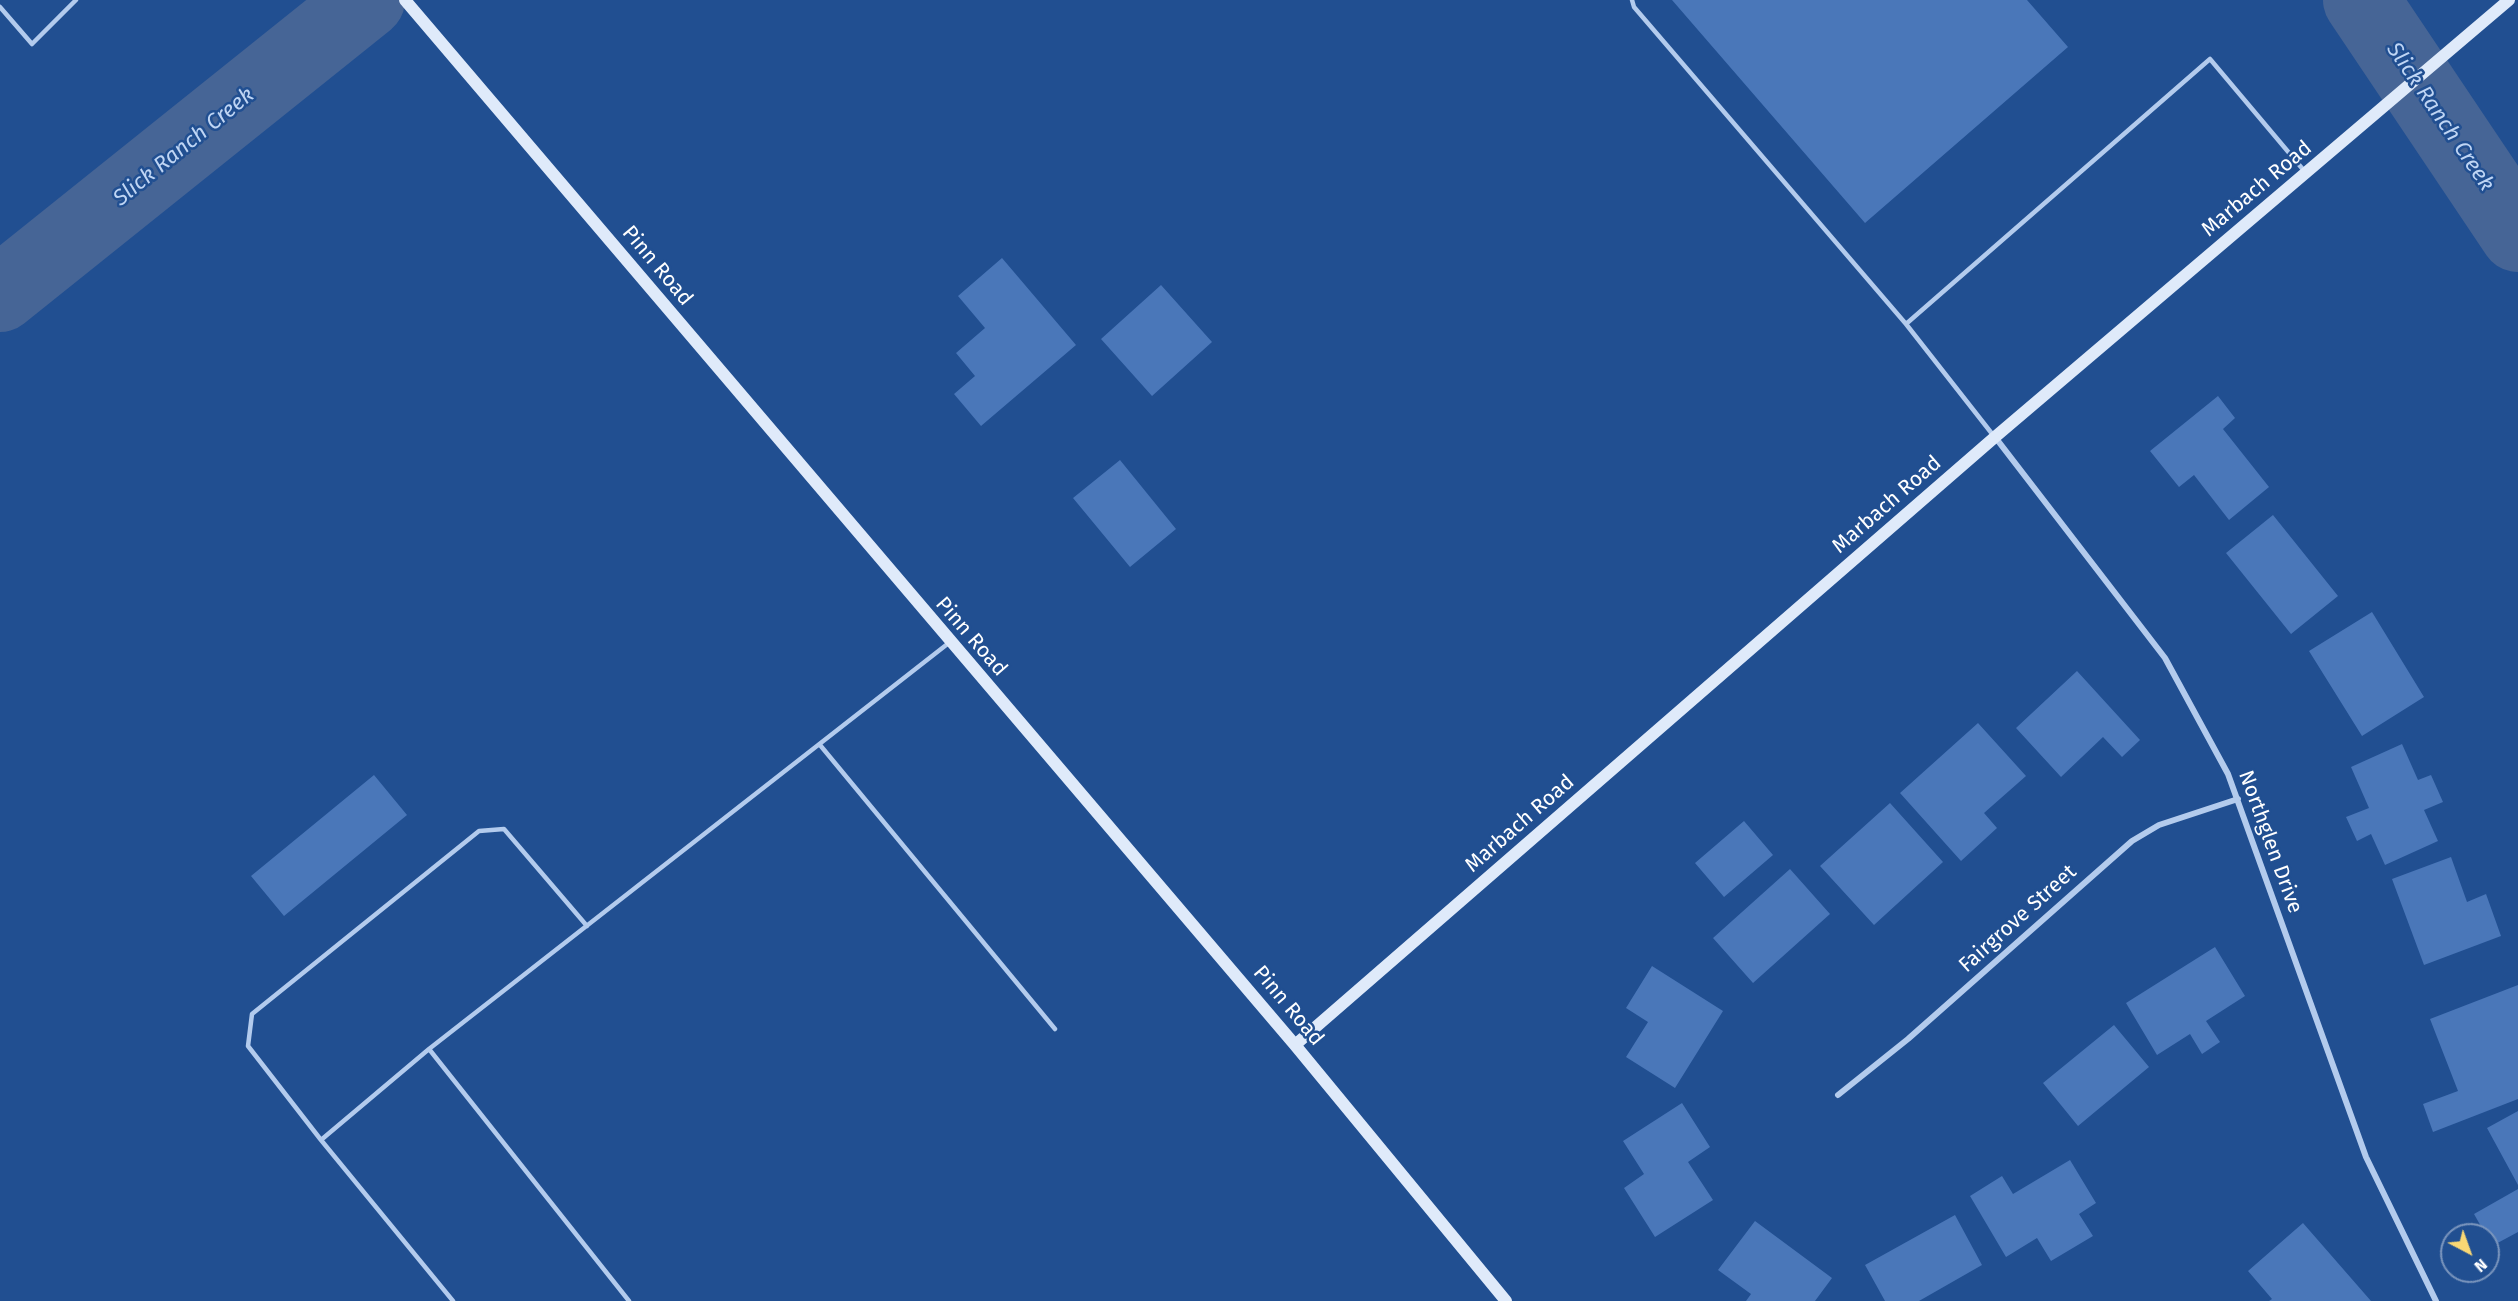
<!DOCTYPE html>
<html>
<head>
<meta charset="utf-8">
<style>
	body { margin:0 }
	#map { position:relative; width:2518px; height:1301px; overflow:hidden; background:#214f91; font-family:"Fira Sans",sans-serif }
	canvas { display:block }
	.north { position:absolute; left:2440px; top:1223px; width:60px; height:60px; box-sizing:border-box; background:#214f91; border:2px solid #7a95bd; border-radius:50%; rotate:139deg; font-size:16px; font-weight:700; line-height:24px; text-align:center; color:#fff }
	.north::after { content:''; display:block; margin:auto; width:21px; height:27px; background:#f9d774; clip-path:polygon(50% 0,100% 100%,50% 72%,0 100%) }
</style>
</head>
<body>
<div id="map">
<canvas width="2518" height="1301"></canvas>
<div class="north">N</div>
</div>
<script>
const g = document.querySelector('canvas').getContext('2d');
g.lineJoin = 'round';
const poly = rows => new Path2D(rows.map(r => 'M' + r).join(''));
function trace(path, color, width, dash) { g.strokeStyle = color; g.lineWidth = width; g.lineCap = dash ? 'butt' : 'round'; g.setLineDash(dash || []); g.stroke(path); }
function paint(path, color) { g.fillStyle = color; g.fill(path, 'evenodd'); }
function drawText(font, color, halo, rows, align = 'center') {
  g.font = font + ' "Fira Sans",sans-serif'; g.lineWidth = 5; g.setLineDash([]); g.textBaseline = 'middle'; g.strokeStyle = halo; g.fillStyle = color; for (const [text, x, y, turn = 0] of rows) {
    g.save(); g.translate(x, y); g.rotate((+turn || 0) * Math.PI / 180); g.textAlign = isNaN(turn) ? turn : align; if (halo) g.strokeText(text, 0, 0); g.fillText(text, 0, 0); g.restore();
  }
}
const river = poly([
	[2361,0,2518,234],
	[0,294,367,0]
]);
const building = poly([
	[1672,0,2027,0,2068,47,1865,223],
	[1002,258,1076,345,981,426,954,394,975,376,956,353,985,328,958,296],
	[1161,285,1212,342,1152,396,1101,339],
	[2218,396,2235,418,2223,429,2269,487,2229,520,2194,475,2179,487,2150,451],
	[1120,460,1176,529,1130,567,1073,498],
	[2273,515,2338,596,2291,634,2226,553],
	[2372,612,2424,697,2362,736,2309,651],
	[2077,671,2140,740,2122,757,2103,737,2061,777,2016,728],
	[1978,723,2026,776,1984,813,1997,828,1961,861,1900,793],
	[2402,744,2418,780,2431,775,2443,802,2424,810,2438,841,2385,865,2371,834,2357,841,2346,817,2369,808,2351,767],
	[374,775,407,815,284,916,251,876],
	[1890,803,1943,862,1874,925,1820,866],
	[1744,821,1773,855,1724,897,1695,863],
	[2451,857,2467,902,2486,894,2501,936,2424,965,2392,879],
	[1790,869,1830,914,1753,983,1713,938],
	[2215,947,2245,996,2206,1021,2220,1042,2202,1054,2190,1034,2157,1055,2126,1003],
	[1652,966,1723,1011,1675,1088,1626,1057,1648,1022,1626,1008],
	[2518,985,2518,1099,2433,1132,2423,1104,2458,1091,2430,1019],
	[2114,1025,2149,1067,2078,1126,2043,1083],
	[1682,1103,1710,1147,1688,1162,1713,1200,1655,1237,1624,1188,1644,1174,1623,1141],
	[2518,1111,2518,1185,2487,1128],
	[2070,1160,2096,1203,2079,1214,2093,1236,2051,1261,2037,1238,2006,1257,1970,1196,2002,1176,2013,1194],
	[2518,1189,2518,1232,2492,1246,2474,1214],
	[1955,1215,1982,1265,1919,1301,1885,1301,1865,1265],
	[1755,1221,1832,1278,1815,1301,1746,1301,1751,1294,1718,1270],
	[2303,1223,2371,1301,2269,1301,2272,1299,2248,1271]
]);
const lane = poly([
	[1632,0,1634,7,1906,324,2210,59,2306,173],
	[0,7,32,44,76,0],
	[1906,324,1993,435],
	[820,745,1055,1029],
	[429,1049,321,1140,453,1301],
	[321,1140,248,1046,252,1014,479,831,504,829,587,926],
	[629,1301,429,1049,950,642]
]);
const street = poly([
	[1995,437,2165,658,2228,774,2366,1157,2436,1301],
	[1838,1095,1908,1039,2132,841,2159,825,2238,799]
]);
const secondary = poly([
	[405,0,1295,1045,1506,1301],
	[1295,1045,1995,437,2509,0]
]);
const streetNames = [
	["Marbach Road",2257,189,-40],
	["Pinn Road",657,266,50],
	["Marbach Road",1887,505,-41],
	["Pinn Road",971,637,49],
	["Marbach Road",1520,824,-41],
	["Northglen Drive",2270,842,70],
	["Fairgrove Street",2018,919,-42],
	["Pinn Road",1288,1006,50]
];
const waterNames = [
	["Slick Ranch Creek",2440,117,56],
	["Slick Ranch Creek",184,147,-39]
];
trace(river, '#466596', 76);
paint(building, '#4a77b9');
trace(lane, '#b3cbed', 4.5);
trace(street, '#b3cbed', 6);
trace(secondary, '#dfeafa', 12);
drawText('21px', '#fff', '#214f91', streetNames);
drawText('italic 22px', '#bfd5f4', '#214f91', waterNames);
</script>
</body>
</html>
